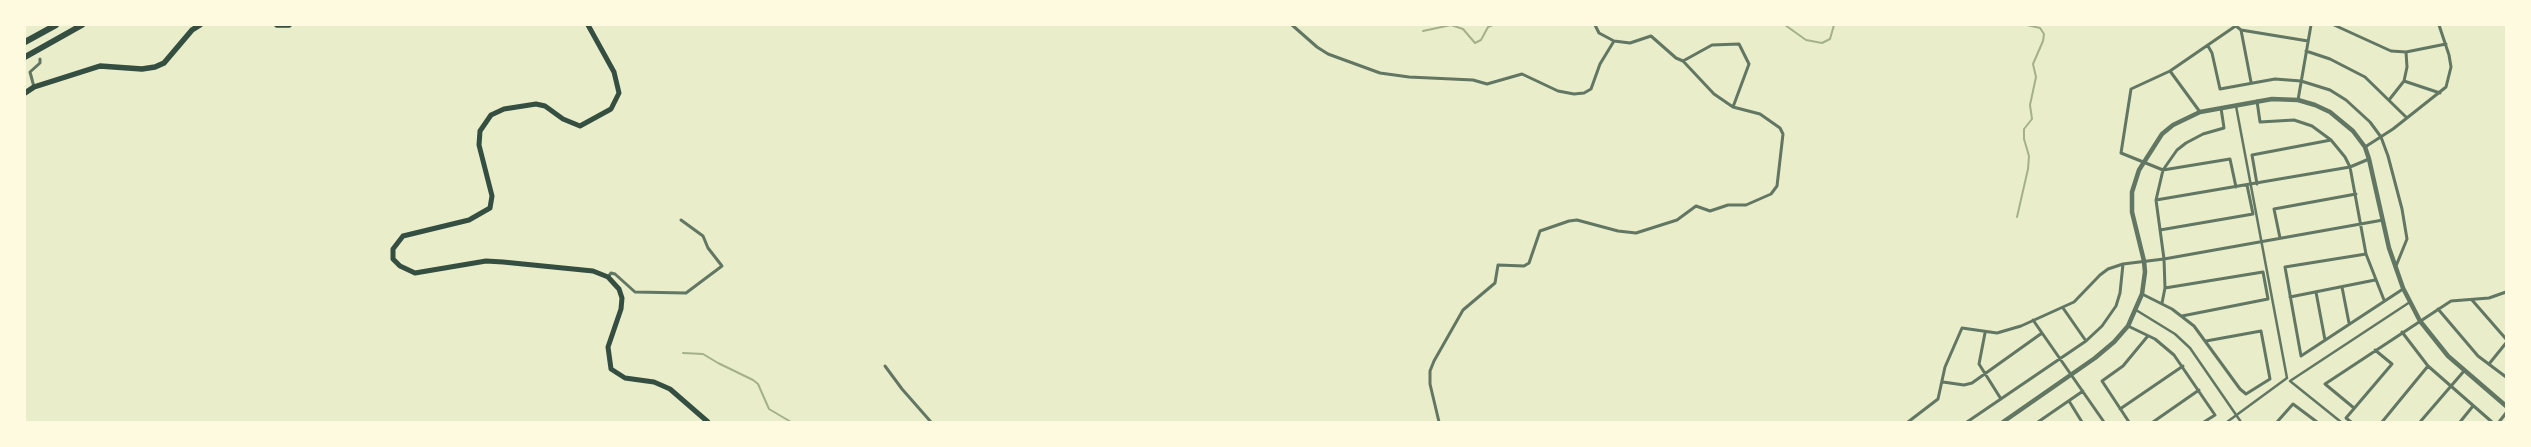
<!DOCTYPE html>
<html>
<head>
<meta charset="utf-8">
<style>
	body { margin:0 }
	#map { position:relative; width:2531px; height:447px; overflow:hidden; background:#e9edc9; font-family:"PT Sans Narrow",sans-serif }
	canvas { display:block }
	.frame { position:absolute; inset:0; border:26px solid #fefae0; pointer-events:none }
</style>
</head>
<body>
<div id="map">
<canvas width="2531" height="447"></canvas>
<div class="frame"></div>
</div>
<script>
const g = document.querySelector('canvas').getContext('2d');
g.lineJoin = 'round';
const poly = rows => new Path2D(rows.map(r => 'M' + r).join(''));
function trace(path, color, width, dash) { g.strokeStyle = color; g.lineWidth = width; g.lineCap = dash ? 'butt' : 'round'; g.setLineDash(dash || []); g.stroke(path); }
const stream = poly([
	[1785,25,1806,40,1822,43,1830,39,1834,25],
	[1423,31,1451,25,1463,29,1475,43,1481,40,1488,27,1493,25],
	[2017,217,2028,169,2029,156,2024,139,2024,129,2032,119,2030,105,2036,77,2033,64,2043,41,2044,34,2040,28,2027,25],
	[683,353,703,354,718,363,753,380,758,384,769,409,791,422]
]);
const pedestrian = poly([
	[2136,310,2175,334,2190,348,2241,422],
	[2227,422,2287,378,2236,106],
	[2341,422,2290,381,2410,302]
]);
const minor = poly([
	[1292,25,1317,47,1328,54,1380,73,1409,77,1473,80,1487,84,1522,74,1558,91,1574,94,1584,93,1591,89,1600,64,1614,41],
	[2334,25,2391,51,2406,52,2446,44],
	[2236,26,2241,30,2251,82],
	[2241,30,2308,41],
	[2208,46,2212,53,2220,89,2275,79,2301,81,2330,90,2346,100,2370,122,2381,137,2388,156,2402,209,2407,239,2396,266],
	[2306,51,2330,59,2365,77,2407,118],
	[1683,61,1712,45,1739,44,1749,64,1733,107],
	[2170,71,2200,112],
	[2404,81,2440,93],
	[34,87,30,72,40,63,40,59],
	[2298,100,2311,25],
	[2389,100,2404,81,2407,67,2406,52],
	[2257,101,2260,122,2294,120,2312,126,2331,140,2345,157,2350,167,2366,254,2384,300],
	[2365,147,2393,129,2446,87,2451,67,2449,55,2439,25],
	[2257,184,2252,155,2331,140],
	[2236,187,2230,159,2163,170,2121,153,2131,89,2170,71,2237,25],
	[2156,200,2350,167,2369,159],
	[2160,230,2253,214,2247,185],
	[2280,238,2274,209,2356,194],
	[2366,254,2285,267,2301,356,2403,289],
	[608,277,611,273,615,274,635,292,686,293,722,266,708,248,703,236,681,220],
	[2342,287,2349,323],
	[2165,288,2263,272,2268,299,2182,316],
	[2316,292,2325,340],
	[2142,294,2172,309,2194,326,2240,389,2246,394,2270,379,2261,331,2206,341],
	[2290,297,2375,280],
	[2472,300,2506,339],
	[2162,303,2165,288,2164,259,2156,200,2163,170,2177,150,2186,143,2203,134,2224,128,2221,108],
	[2063,308,2086,341],
	[2438,309,2478,356,2506,377],
	[2033,320,2104,422],
	[2128,326,2155,339,2174,355,2215,415,2204,422],
	[2402,332,2428,366,2492,422],
	[1985,333,1979,364,2001,399],
	[2489,364,2506,343],
	[885,366,902,389,931,422],
	[1943,382,1964,385,1972,383,2042,333],
	[2069,401,2082,422],
	[2354,408,2325,384,2451,301,2489,298,2506,292],
	[2120,409,2183,366],
	[1439,422,1430,384,1430,371,1434,361,1463,310,1495,283,1498,265,1524,266,1529,263,1540,231,1569,221,1577,220,1618,231,1636,233,1677,220,1696,206,1710,211,1728,205,1746,205,1771,194,1777,186,1783,134,1780,128,1760,114,1733,107,1714,94,1683,61,1676,58,1651,36,1630,43,1614,41,1599,33,1595,25],
	[1908,422,1938,399,1945,367,1962,328,1997,333,2021,326,2074,302,2100,275,2108,269,2123,264,2164,259,2383,220],
	[1967,422,2086,341,2102,326,2116,306,2120,293,2123,264],
	[2038,422,2083,391],
	[2129,422,2102,381,2123,366,2147,337],
	[2153,422,2199,390],
	[2277,422,2293,404,2317,422],
	[2351,422,2346,418,2392,364,2375,350],
	[2382,422,2428,366],
	[2420,422,2464,371],
	[2460,422,2473,406],
	[2499,422,2506,413]
]);
const tertiary = poly([
	[2003,422,2095,358,2114,342,2128,326,2142,294,2145,272,2144,261,2132,212,2132,192,2139,170,2162,134,2173,125,2200,112,2272,99,2298,100,2315,105,2330,112,2353,131,2365,147,2369,159,2389,248,2403,288,2420,321,2448,356,2506,406]
]);
const secondary = poly([
	[588,25,614,72,619,93,611,109,580,126,563,119,545,106,536,104,504,109,491,115,480,131,479,145,492,196,490,208,469,220,403,236,393,249,393,259,400,266,415,273,486,261,503,262,593,271,608,277,619,289,622,298,621,309,608,347,611,369,625,378,654,382,670,389,708,422]
]);
const primary = poly([
	[277,25,289,25],
	[25,93,34,87,100,66,142,69,155,67,164,63,192,30,200,25]
]);
const motorway = poly([
	[25,42,56,25],
	[25,57,82,25]
]);
trace(stream, '#a3b18a', 2);
trace(pedestrian, '#617663', 2.5);
trace(minor, '#617663', 3);
trace(tertiary, '#617663', 4.5);
trace(secondary, '#344e41', 5);
trace(primary, '#344e41', 5.5);
trace(motorway, '#344e41', 6);
</script>
</body>
</html>
